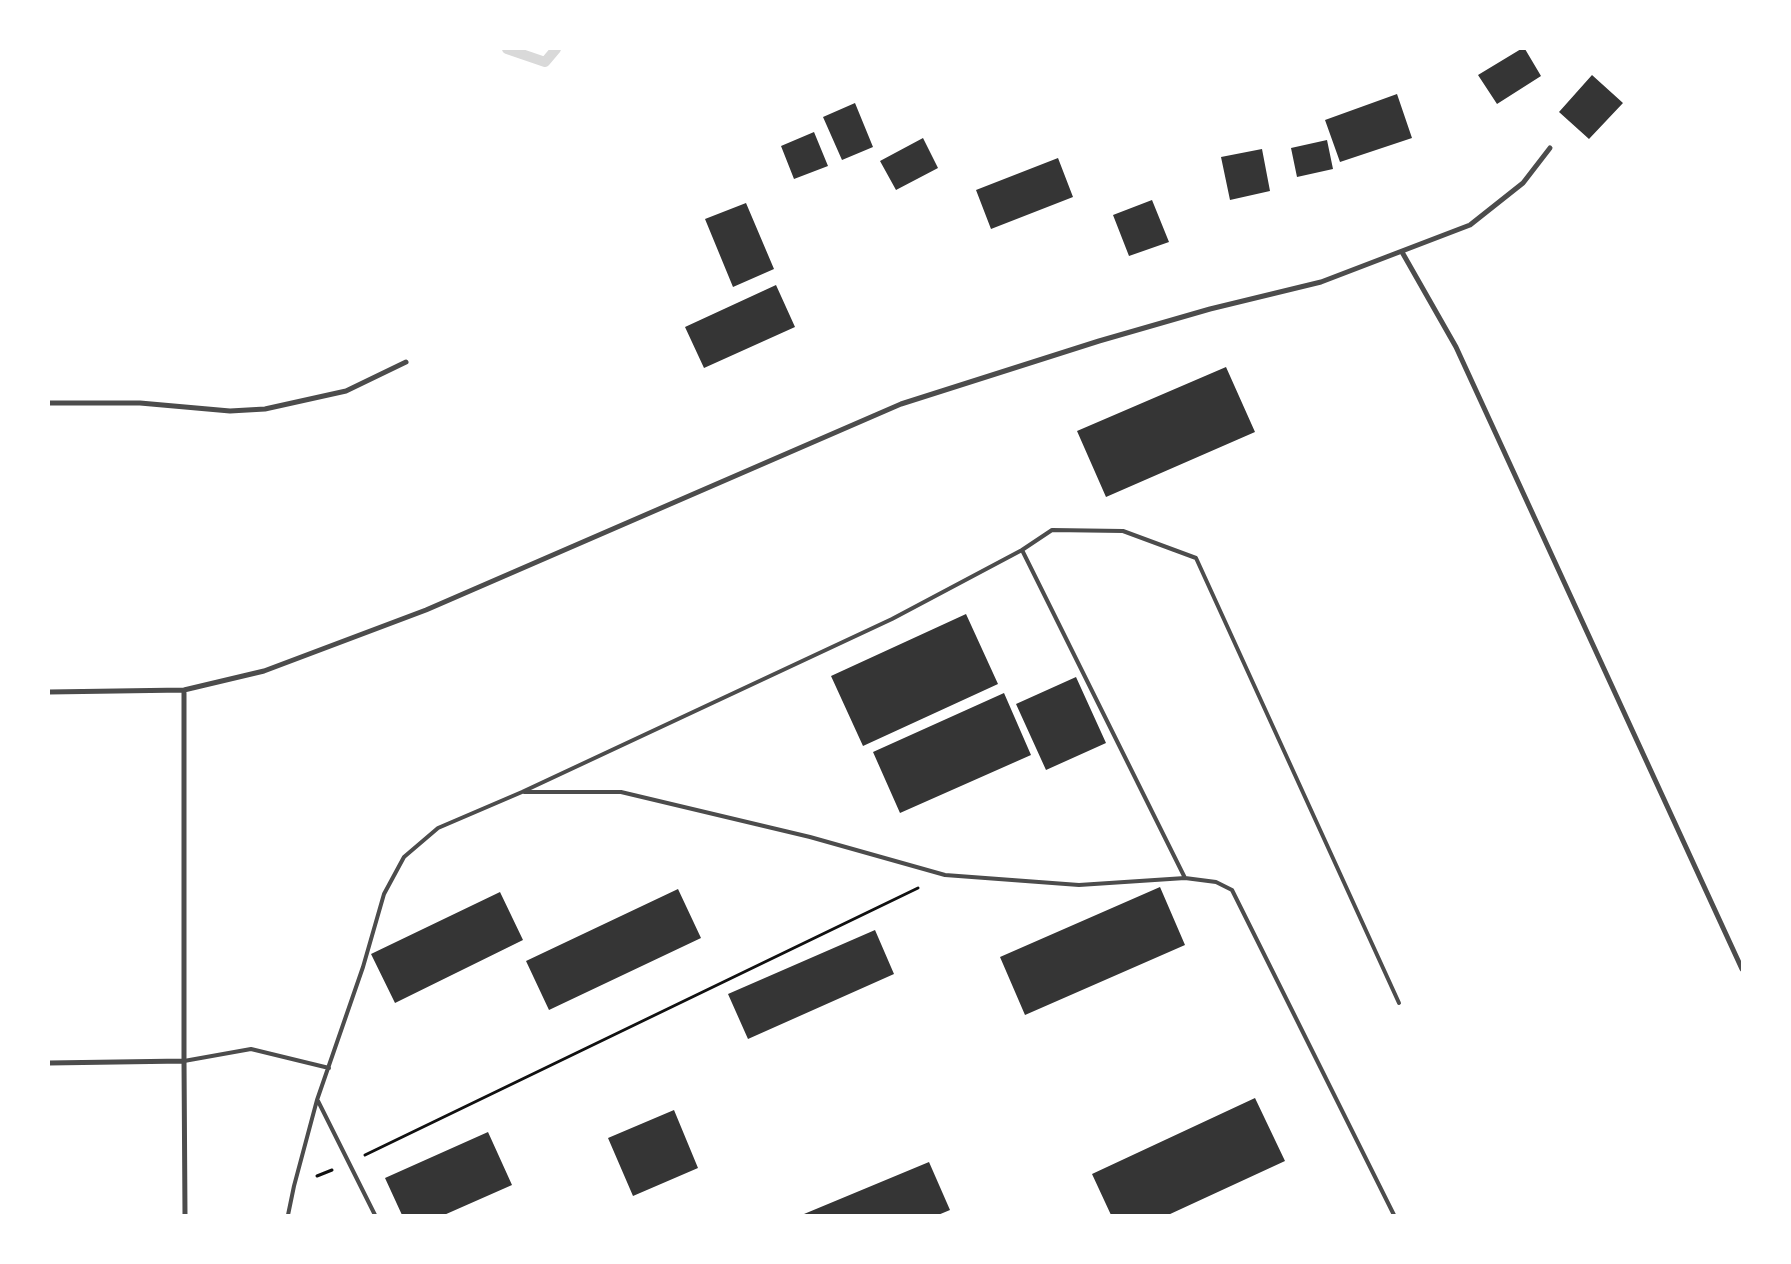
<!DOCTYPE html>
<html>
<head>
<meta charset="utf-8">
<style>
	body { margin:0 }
	#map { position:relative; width:1791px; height:1264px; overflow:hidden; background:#fff; font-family:Roboto,sans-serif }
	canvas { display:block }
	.frame { position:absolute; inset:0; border:50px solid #fff; pointer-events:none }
</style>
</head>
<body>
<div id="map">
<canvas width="1791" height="1264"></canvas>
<div class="frame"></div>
</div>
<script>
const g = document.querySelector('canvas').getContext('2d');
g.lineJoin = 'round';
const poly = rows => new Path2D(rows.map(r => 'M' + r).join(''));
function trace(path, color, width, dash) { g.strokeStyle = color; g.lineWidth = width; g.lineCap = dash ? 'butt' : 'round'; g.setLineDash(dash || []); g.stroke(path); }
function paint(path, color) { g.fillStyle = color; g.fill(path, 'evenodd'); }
const stream = poly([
	[507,49,545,62,556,49]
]);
const building = poly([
	[1521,49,1525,49,1541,76,1497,104,1478,75],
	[1592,75,1623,103,1589,139,1559,112],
	[1397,94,1412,138,1340,162,1325,120],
	[855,103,873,147,842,160,823,117],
	[814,132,828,166,794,179,781,146],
	[923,138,938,168,896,190,880,161],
	[1327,140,1333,169,1297,177,1291,148],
	[1262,149,1270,191,1230,200,1221,157],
	[1058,158,1073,197,991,229,976,190],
	[1152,200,1169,242,1129,256,1113,215],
	[746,203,774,269,733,287,705,219],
	[776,285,795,327,704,368,685,327],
	[1226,367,1255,432,1106,497,1077,431],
	[966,614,998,684,863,746,831,676],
	[1076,677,1106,743,1046,770,1016,704],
	[1004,693,1031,755,900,813,873,752],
	[1160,887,1185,945,1025,1015,1000,957],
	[678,889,701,938,549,1010,526,961],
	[500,892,523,940,395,1003,371,954],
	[875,930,894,974,748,1039,728,994],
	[1255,1098,1285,1161,1168,1215,1111,1215,1092,1174],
	[674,1110,698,1168,633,1196,608,1138],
	[488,1132,512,1185,444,1215,402,1215,385,1178],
	[929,1162,950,1210,938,1215,805,1215,804,1214]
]);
const path = poly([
	[365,1155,918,888],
	[317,1176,332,1170]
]);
const service = poly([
	[1022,550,1185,878],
	[524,792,621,792,810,837,945,875,1079,885,1185,878,1216,882,1232,890,1394,1215],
	[184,1061,251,1049,329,1068],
	[318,1101,375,1215],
	[288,1215,294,1186,317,1100,363,967,384,894,404,857,438,828,522,792,892,619,1022,550,1052,530,1123,531,1196,558,1399,1003]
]);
const minor = poly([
	[1402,252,1456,347,1742,969],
	[49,403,140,403,230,411,265,409,346,391,406,362],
	[184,690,184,1061,185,1215],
	[49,692,184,690,264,671,426,610,901,404,1099,341,1210,309,1321,282,1470,225,1523,183,1550,148],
	[49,1063,184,1061]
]);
trace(stream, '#d9d9d9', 10);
paint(building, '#353535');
trace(path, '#111', 3);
trace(service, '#4c4c4c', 4);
trace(minor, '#4c4c4c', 5);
</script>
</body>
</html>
